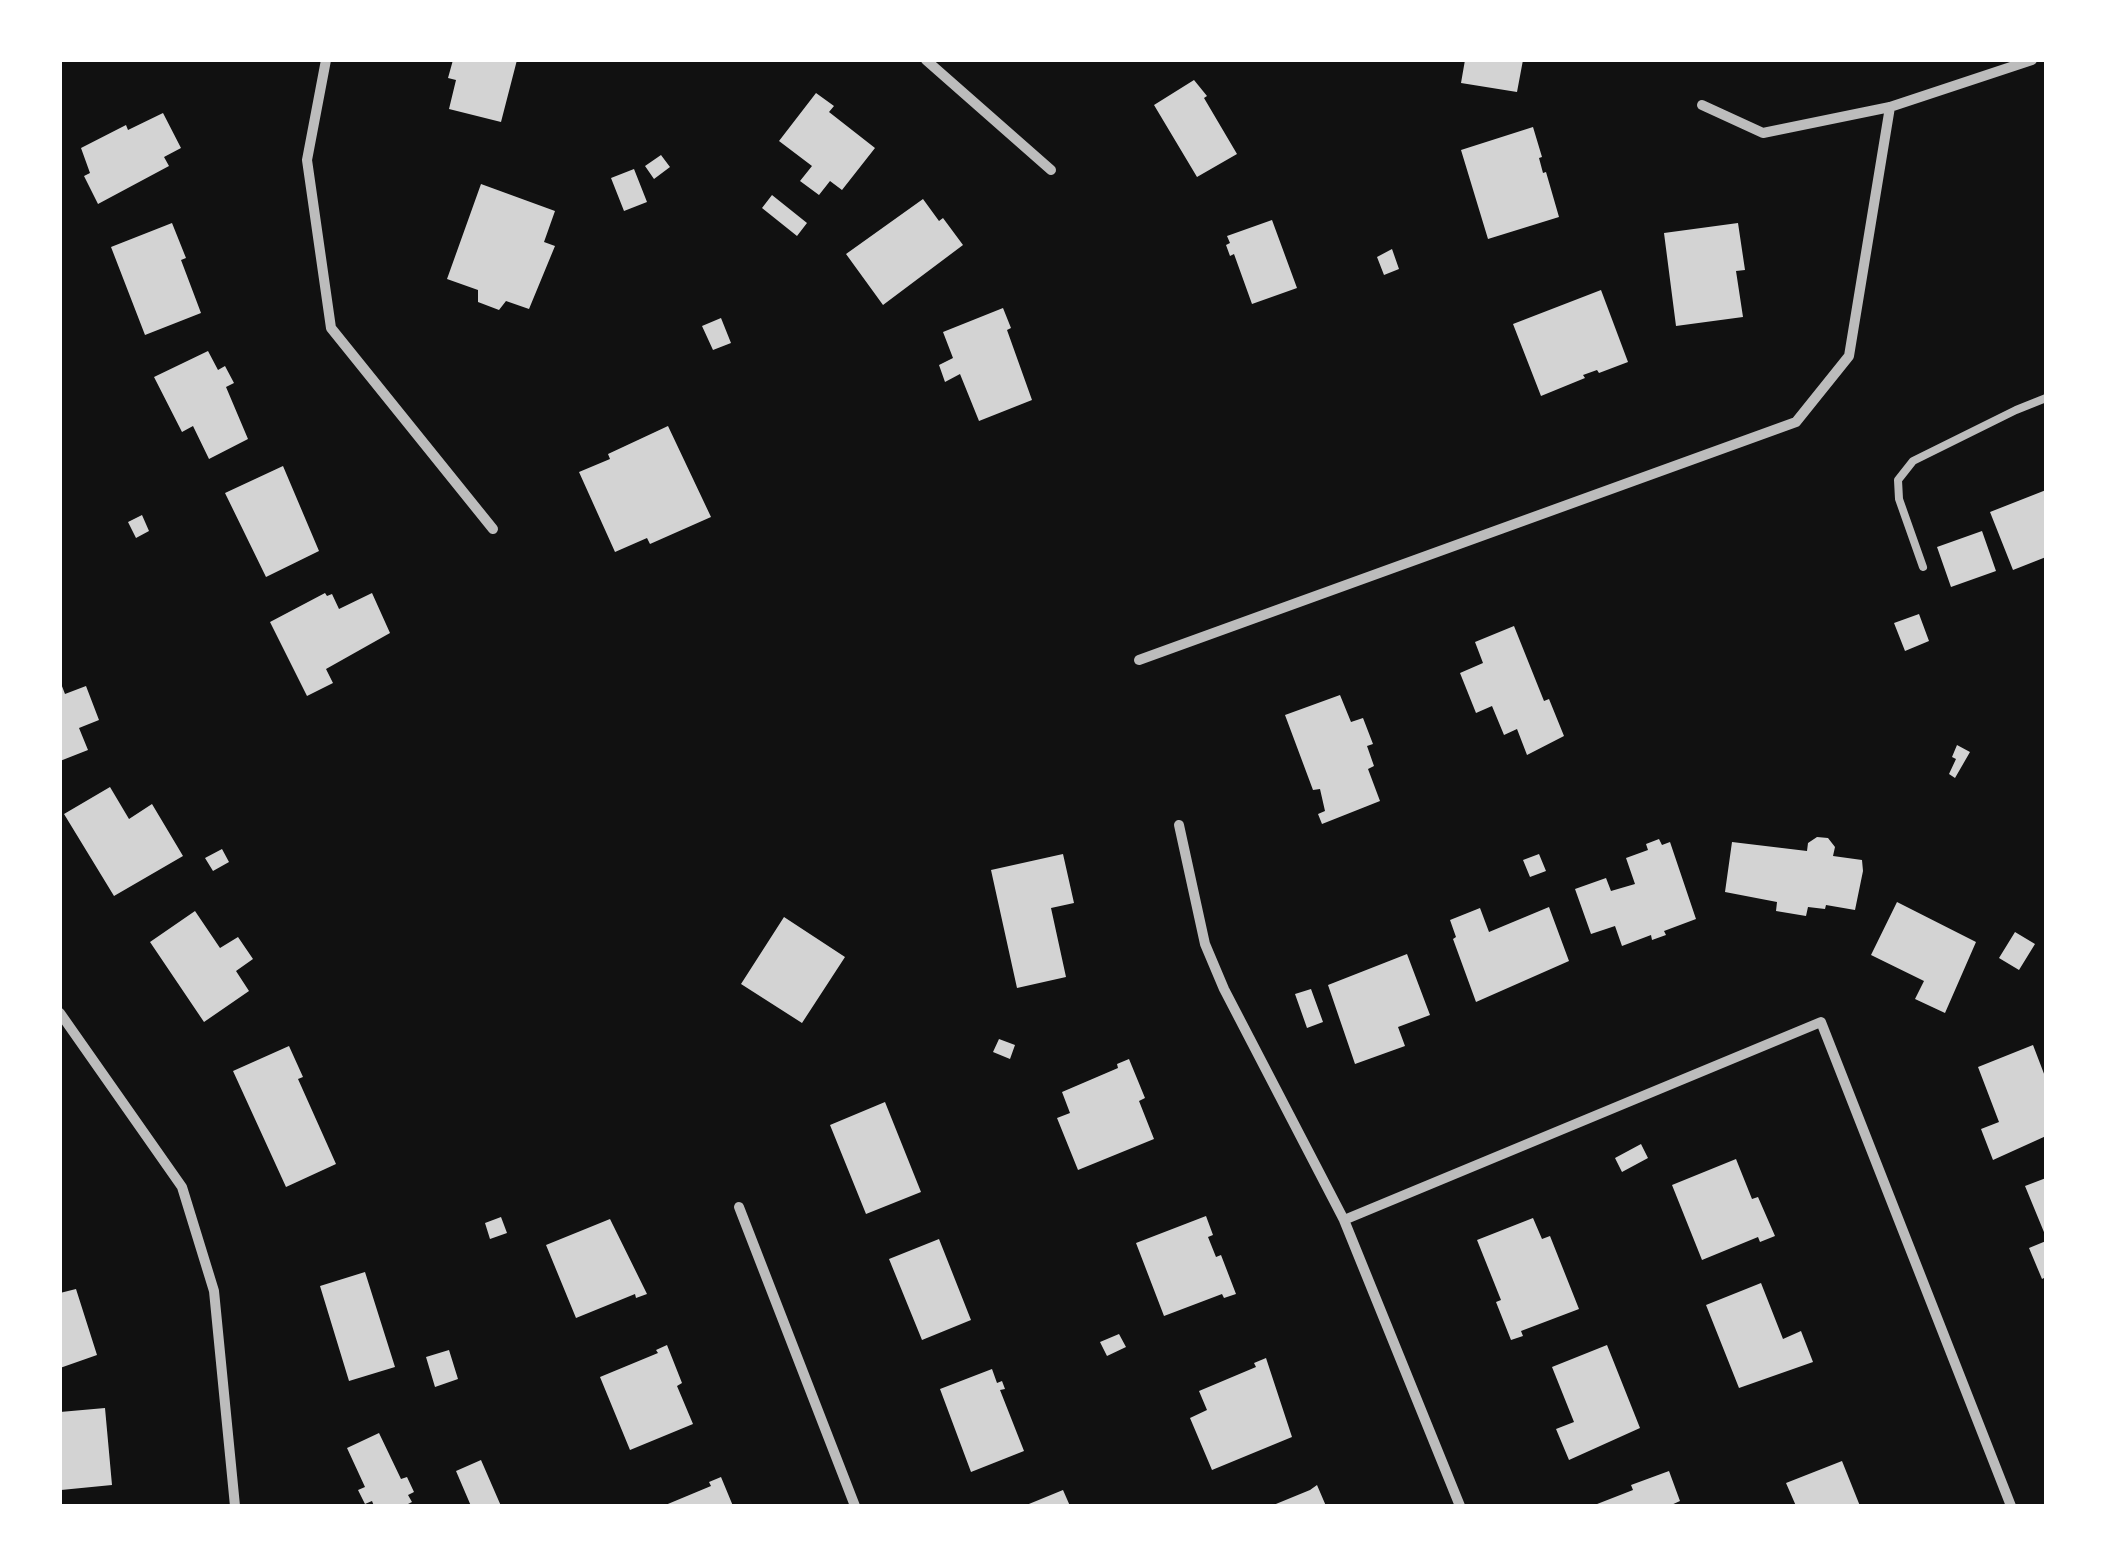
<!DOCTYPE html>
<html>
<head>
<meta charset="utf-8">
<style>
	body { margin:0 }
	#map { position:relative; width:2106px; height:1566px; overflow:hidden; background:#111; font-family:Helvetica,sans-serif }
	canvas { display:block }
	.frame { position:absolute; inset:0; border:62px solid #fff; pointer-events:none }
</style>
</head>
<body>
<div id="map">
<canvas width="2106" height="1566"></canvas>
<div class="frame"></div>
</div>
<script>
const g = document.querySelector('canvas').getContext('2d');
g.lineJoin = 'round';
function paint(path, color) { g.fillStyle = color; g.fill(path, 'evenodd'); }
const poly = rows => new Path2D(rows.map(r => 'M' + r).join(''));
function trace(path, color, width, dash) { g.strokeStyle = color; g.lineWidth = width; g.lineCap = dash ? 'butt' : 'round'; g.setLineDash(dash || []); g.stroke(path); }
const building = poly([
	[453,60,517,60,501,122,449,109,456,80,448,78],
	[1465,60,1523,60,1517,92,1461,83],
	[1194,80,1207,96,1204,98,1237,154,1197,177,1154,105],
	[816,93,834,106,829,112,875,148,842,190,830,181,819,195,800,181,812,166,779,141],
	[163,113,181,148,164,157,169,166,98,204,84,176,90,173,81,148,126,125,128,130],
	[1533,127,1542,157,1539,158,1543,173,1546,172,1559,217,1488,239,1461,150],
	[661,155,670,167,654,179,645,166],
	[634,169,647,202,624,211,611,178],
	[481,184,555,211,544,242,555,246,529,309,506,301,499,310,478,302,478,290,447,279],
	[772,195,807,223,797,236,762,208],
	[923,199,939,221,943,218,963,245,883,305,846,254],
	[1272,220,1297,288,1252,304,1234,254,1230,256,1226,245,1230,243,1227,236],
	[172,223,186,258,181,260,201,313,145,335,111,247],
	[1738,223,1745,270,1736,271,1743,317,1676,326,1664,233],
	[1392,249,1399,269,1384,275,1377,257],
	[1601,290,1628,362,1599,373,1597,370,1583,375,1585,378,1541,396,1513,324],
	[1003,308,1011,328,1007,330,1032,400,979,421,960,374,945,382,939,365,953,358,943,332],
	[721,318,731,343,713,350,702,326],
	[208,351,218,370,225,366,234,383,226,387,248,439,209,459,193,426,182,432,154,377],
	[668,426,711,517,650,544,647,538,615,552,579,472,610,459,608,454],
	[283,466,319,551,266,577,225,493],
	[2046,490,2046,557,2013,570,1990,512],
	[142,515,149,531,136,538,128,522],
	[1982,531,1996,571,1951,587,1937,547],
	[325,593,327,596,332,594,339,609,372,593,390,633,326,669,333,683,307,696,270,622],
	[1919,614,1929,641,1905,651,1894,623],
	[1514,626,1544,701,1549,699,1564,736,1527,755,1517,729,1504,735,1492,706,1476,713,1460,673,1483,663,1475,642],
	[60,681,65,694,86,686,99,720,79,728,88,750,60,761],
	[1340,695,1351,722,1363,718,1373,744,1367,746,1374,766,1368,769,1380,801,1322,824,1318,814,1325,811,1320,789,1313,790,1285,715],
	[1957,745,1970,752,1955,778,1949,774,1956,759,1952,757],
	[110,787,129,819,152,804,183,856,114,896,64,814],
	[1817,837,1828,838,1835,847,1833,856,1862,860,1863,871,1855,910,1826,905,1825,909,1808,907,1806,916,1776,911,1777,902,1725,892,1732,842,1807,851,1808,843],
	[1659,839,1662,845,1670,842,1696,919,1664,931,1666,935,1652,940,1651,935,1622,946,1615,926,1591,934,1575,889,1606,878,1611,891,1635,884,1626,858,1648,850,1646,844],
	[222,849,229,862,213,871,205,858],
	[1063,854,1074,903,1051,908,1066,977,1017,988,991,870],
	[1539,854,1546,871,1530,877,1523,860],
	[1897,902,1976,942,1945,1013,1915,999,1924,981,1871,955],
	[1549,907,1569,961,1476,1002,1453,939,1456,937,1450,920,1480,908,1489,932],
	[195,911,220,948,238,937,253,959,236,971,249,991,204,1022,150,942],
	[784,917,845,957,802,1023,741,984],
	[2015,932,2035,944,2019,970,1999,958],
	[1407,954,1430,1015,1398,1027,1405,1046,1355,1064,1328,985],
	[1311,989,1323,1022,1307,1028,1295,994],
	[999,1039,1015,1045,1010,1059,993,1052],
	[2033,1045,2046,1079,2046,1136,1993,1160,1981,1129,1999,1122,1978,1067],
	[289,1046,303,1077,298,1079,336,1164,286,1187,233,1071],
	[1129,1059,1145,1098,1139,1101,1154,1139,1078,1170,1057,1118,1070,1113,1062,1092,1118,1068,1117,1064],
	[885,1102,921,1192,866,1214,830,1125],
	[1641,1144,1648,1158,1622,1172,1615,1158],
	[1736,1159,1752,1199,1758,1197,1775,1236,1760,1242,1758,1237,1702,1260,1672,1185],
	[2046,1178,2046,1237,2025,1186],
	[1206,1216,1213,1235,1208,1237,1216,1257,1221,1255,1236,1294,1224,1298,1222,1294,1164,1316,1136,1243],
	[501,1217,507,1233,490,1239,485,1223],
	[1533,1218,1542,1239,1550,1236,1579,1309,1521,1331,1523,1336,1511,1340,1496,1302,1501,1300,1477,1240],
	[610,1219,647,1294,636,1298,635,1294,576,1318,546,1245],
	[939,1239,971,1320,922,1340,889,1259],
	[2046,1241,2046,1277,2042,1279,2029,1248],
	[365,1272,395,1367,349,1381,320,1286],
	[1761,1283,1783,1339,1801,1331,1813,1362,1739,1388,1706,1305],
	[76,1289,97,1355,60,1368,60,1293],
	[1119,1334,1126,1347,1107,1356,1100,1342],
	[667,1345,682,1383,677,1386,693,1424,630,1450,600,1377,658,1353,656,1350],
	[1607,1345,1640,1428,1569,1460,1556,1429,1574,1422,1552,1367],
	[449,1350,458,1379,435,1387,426,1357],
	[1266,1358,1292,1437,1212,1470,1190,1418,1207,1410,1199,1391,1256,1367,1254,1363],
	[992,1369,997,1383,1002,1381,1005,1389,1000,1390,1024,1451,971,1472,940,1389],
	[105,1408,112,1485,61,1490,60,1412],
	[379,1433,401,1479,407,1477,414,1492,408,1495,412,1502,404,1506,374,1506,372,1501,365,1504,358,1490,365,1487,347,1448],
	[481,1460,501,1506,471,1506,456,1471],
	[1842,1461,1860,1506,1796,1506,1786,1483],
	[1669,1471,1680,1501,1669,1506,1592,1506,1633,1490,1631,1485],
	[721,1477,733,1506,663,1506,711,1486,709,1482],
	[1317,1485,1326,1506,1271,1506,1310,1490],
	[1063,1490,1070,1506,1024,1506]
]);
const service = poly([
	[1923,567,1899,499,1898,480,1913,461,2016,410,2046,398]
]);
const minor = poly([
	[326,60,307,160,331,328,493,529],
	[926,60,1051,170],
	[1702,105,1763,133,1890,107,2032,60],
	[1139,660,1796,422,1849,356,1890,107],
	[1179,825,1205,944,1224,989,1344,1220,1460,1506],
	[60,1013,182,1187,214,1291,235,1506],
	[739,1207,855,1506],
	[1344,1220,1821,1022,2011,1506]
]);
paint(building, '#d3d3d3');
trace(service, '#bcbcbc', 8);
trace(minor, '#bcbcbc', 10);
</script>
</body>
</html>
